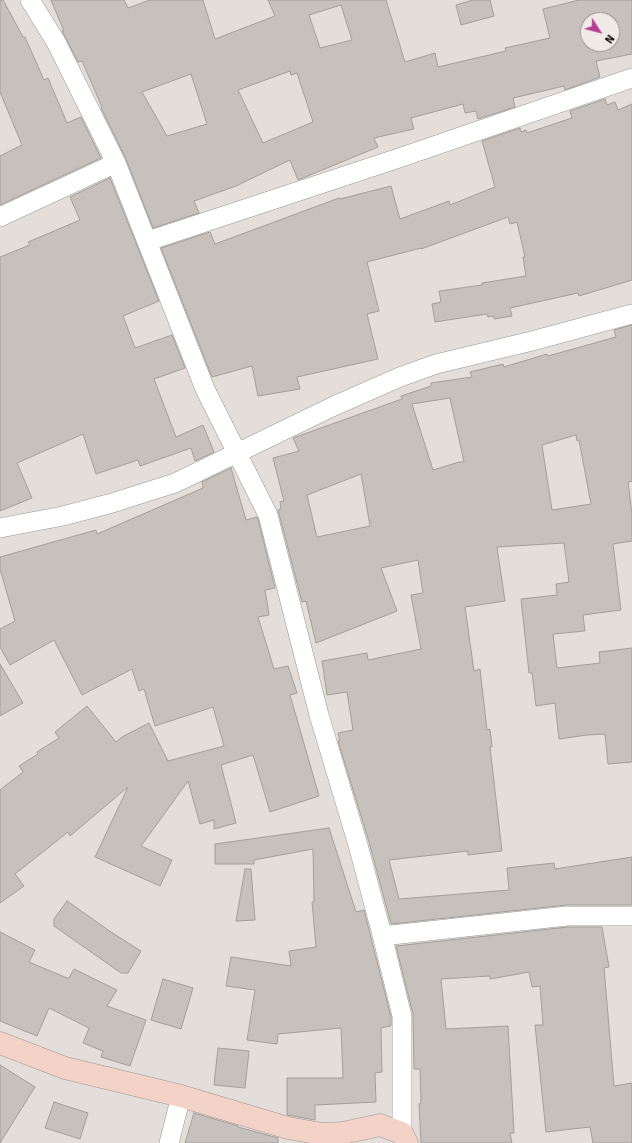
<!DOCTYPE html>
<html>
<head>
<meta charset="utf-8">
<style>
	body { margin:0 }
	#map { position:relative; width:632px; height:1143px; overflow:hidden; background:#e3ded9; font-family:Signika,sans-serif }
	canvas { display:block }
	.north { position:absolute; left:580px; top:12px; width:40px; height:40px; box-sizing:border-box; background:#f1ebe7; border:1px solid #96918f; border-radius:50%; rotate:126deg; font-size:11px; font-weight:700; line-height:16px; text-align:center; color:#0d0b0a }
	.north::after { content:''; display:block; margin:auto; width:14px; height:18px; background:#b63d91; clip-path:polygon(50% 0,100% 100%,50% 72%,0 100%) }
</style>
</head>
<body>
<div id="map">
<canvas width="632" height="1143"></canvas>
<div class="north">N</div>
</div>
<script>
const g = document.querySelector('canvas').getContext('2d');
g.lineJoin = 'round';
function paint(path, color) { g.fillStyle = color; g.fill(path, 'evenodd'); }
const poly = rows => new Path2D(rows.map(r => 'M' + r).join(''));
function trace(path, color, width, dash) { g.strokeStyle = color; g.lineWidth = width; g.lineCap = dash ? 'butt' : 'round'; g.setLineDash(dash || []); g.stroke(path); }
const building = poly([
	[0,0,3,0,23,37,25,37,44,80,48,78,67,123,81,117,101,158,0,205,0,156,22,145,0,92,0,0],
	[51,0,124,0,128,8,150,0,203,0,215,39,275,16,268,0,386,0,405,62,435,53,438,67,506,51,505,48,550,38,543,9,579,0,632,0,632,54,596,61,600,77,565,90,564,86,513,98,515,107,478,119,476,111,465,113,463,104,411,118,414,129,374,138,378,147,298,180,290,160,236,186,194,201,199,213,153,228,126,159,101,108,102,107,82,61,78,62,62,31,64,31,51,0],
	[341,5,352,40,320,48,309,15,341,5],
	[588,20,612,20,612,44,588,44,588,20],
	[290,71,291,75,297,73,313,122,263,143,238,90,290,71],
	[191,74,207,124,167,136,142,92,191,74],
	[473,0,490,0,494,16,461,25,456,5,473,0],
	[605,99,607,105,615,102,618,110,632,104,632,280,579,296,578,293,510,308,512,316,494,319,494,316,488,317,487,314,435,322,432,304,441,302,439,291,482,285,482,283,526,276,523,257,525,257,517,222,510,224,508,217,421,249,421,248,367,262,379,311,367,314,378,359,297,377,300,389,258,396,252,366,212,377,161,248,210,232,215,244,339,198,340,199,391,186,400,219,449,201,450,205,495,187,482,141,520,128,521,132,526,130,527,133,572,118,570,111,605,99],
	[110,178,159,301,123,316,135,348,172,335,185,368,154,379,176,437,203,425,214,452,195,461,191,448,140,466,138,460,96,474,83,434,17,463,32,498,0,511,0,257,30,245,28,242,80,220,70,197,110,178],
	[632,325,632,481,628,482,632,514,632,541,613,544,621,610,583,615,585,631,553,634,557,668,600,663,599,652,632,648,632,762,608,764,605,734,587,735,559,739,555,703,536,706,532,673,529,673,521,599,557,595,556,584,569,582,564,543,497,547,505,601,465,607,474,671,480,669,487,730,490,729,492,747,490,747,502,851,468,855,468,851,389,860,399,899,509,890,507,868,554,863,555,869,632,857,632,905,566,905,391,924,369,842,338,741,340,741,338,733,353,730,347,692,327,695,322,661,367,653,368,660,421,649,411,595,423,593,418,560,381,568,397,611,316,643,306,601,302,602,278,510,281,509,280,502,284,501,273,458,299,451,293,438,402,399,401,396,431,386,431,383,472,377,470,372,503,364,504,367,547,354,548,356,616,337,614,330,632,325],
	[450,398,464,462,459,462,433,470,412,404,450,398],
	[576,435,577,441,579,440,591,504,552,510,542,445,576,435],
	[361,474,370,526,317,537,307,495,361,474],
	[231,468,246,520,257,517,258,519,275,588,265,590,269,615,258,617,274,669,288,666,297,693,290,695,319,796,270,812,253,755,221,765,236,823,214,829,214,820,200,824,188,781,141,846,172,860,160,886,95,857,128,787,70,836,68,832,15,874,24,886,0,903,0,790,23,772,19,766,38,754,37,752,59,738,55,732,87,706,116,742,122,737,149,723,168,761,224,746,213,707,155,726,144,689,139,691,132,669,82,695,54,640,10,665,0,647,0,629,15,621,0,569,0,557,96,530,97,534,203,488,202,482,231,468],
	[0,664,23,703,0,716,0,664],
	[329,828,356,912,364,910,391,1017,391,1026,381,1028,382,1072,375,1073,376,1102,315,1105,315,1120,287,1115,287,1078,343,1078,341,1028,278,1034,277,1044,247,1040,255,990,226,986,231,957,291,966,289,951,316,947,312,902,314,902,313,849,254,860,254,864,215,864,215,844,329,828],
	[245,869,251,869,255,920,236,921,245,869],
	[67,901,111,932,141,951,128,973,121,973,54,926,54,919,67,901],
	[568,927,602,927,609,967,604,968,614,1086,632,1083,632,1143,593,1143,590,1127,546,1132,535,1025,543,1025,540,986,532,987,529,972,490,979,490,976,441,979,446,1029,508,1026,514,1133,510,1133,512,1143,421,1143,419,1104,421,1103,420,1069,414,1069,413,1014,396,946,568,927],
	[0,932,35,950,29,962,67,978,69,978,74,969,117,990,107,1006,146,1020,130,1066,101,1057,103,1051,83,1043,89,1028,49,1008,37,1036,0,1021,0,932],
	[163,979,193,988,181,1029,151,1020,163,979],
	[218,1048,249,1051,245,1088,214,1085,218,1048],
	[0,1065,35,1087,0,1143,0,1065],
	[54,1102,88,1113,80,1139,45,1128,54,1102],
	[194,1113,238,1126,238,1127,278,1138,278,1143,185,1143,194,1113]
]);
const street = poly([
	[30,0,56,42,116,163,205,389,268,515,319,715,358,845,381,931,402,1016,402,1133],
	[0,217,116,163],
	[148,241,396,159,632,78],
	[0,528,63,516,112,503,175,483,334,406,400,377,436,364,532,341,632,314],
	[382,936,567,916,632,916],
	[169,1143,181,1096]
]);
const secondary = poly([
	[0,1043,65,1068,181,1096,288,1128,322,1134,343,1133,380,1125,402,1133,407,1143]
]);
paint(building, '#c6c1bc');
trace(building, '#a39e9a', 1);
trace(street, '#9b9692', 20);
trace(secondary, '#9b9692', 23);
trace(street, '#fff', 19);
trace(secondary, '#f3d2c7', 22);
</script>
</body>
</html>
